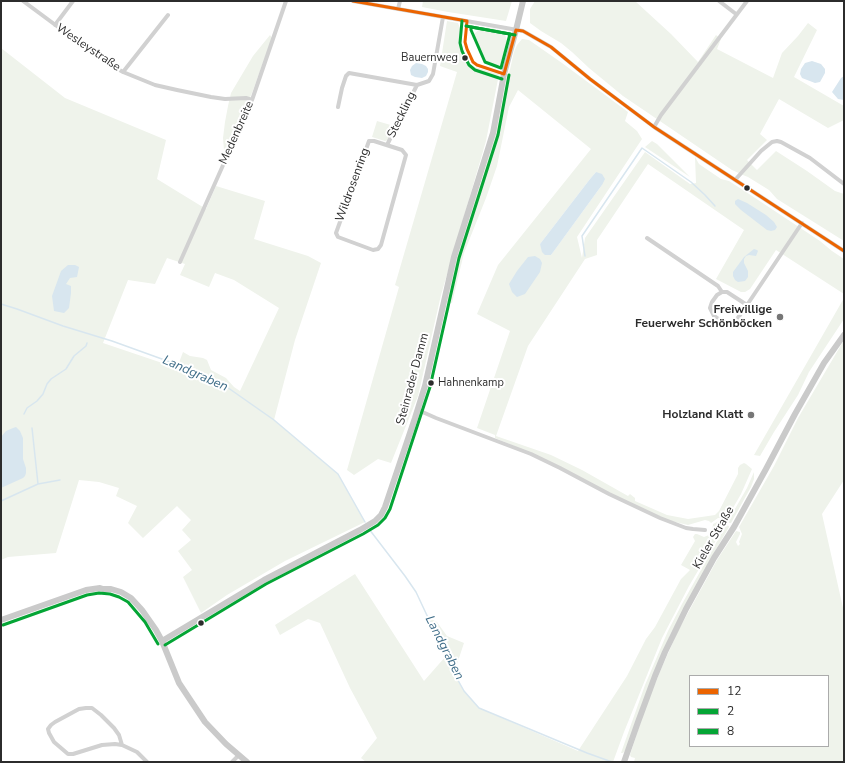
<!DOCTYPE html>
<html>
<head>
<meta charset="utf-8">
<style>
	body { margin:0 }
	#map { position:relative; width:845px; height:763px; overflow:hidden; background:#fff; font-family:"Nunito Sans",sans-serif }
	canvas { display:block }
	.frame { position:absolute; inset:0; border:2px solid #2c2c2c; pointer-events:none }
	.legend { position:absolute; left:689px; top:675px; width:140px; height:72px; box-sizing:border-box; background:#fff; border:1px solid #ababab; margin:0; padding:5px 7px; list-style:none; font-size:12px; color:#2c2c2c }
	.legend li { display:flex; align-items:center; gap:8px; height:20px }
	.legend b { width:20px; border:1px solid #ababab }
</style>
</head>
<body>
<div id="map">
<canvas width="845" height="763"></canvas>
<div class="frame"></div>
<ul class="legend">
<li><b style="height:5px;background:#ec6400"></b>12</li>
<li><b style="height:5px;background:#04a535"></b>2</li>
<li><b style="height:5px;background:#04a535"></b>8</li>
</ul>
</div>
<script>
const g = document.querySelector('canvas').getContext('2d');
g.lineJoin = 'round';
function paint(path, color) { g.fillStyle = color; g.fill(path, 'evenodd'); }
const poly = rows => new Path2D(rows.map(r => 'M' + r).join(''));
function trace(path, color, width, dash) { g.strokeStyle = color; g.lineWidth = width; g.lineCap = dash ? 'butt' : 'round'; g.setLineDash(dash || []); g.stroke(path); }
function drawText(font, color, halo, rows, align = 'center') {
  g.font = font + ' "Nunito Sans",sans-serif'; g.lineWidth = 4; g.setLineDash([]); g.textBaseline = 'middle'; g.strokeStyle = halo; g.fillStyle = color; for (const [text, x, y, turn = 0] of rows) {
    g.save(); g.translate(x, y); g.rotate((+turn || 0) * Math.PI / 180); g.textAlign = isNaN(turn) ? turn : align; if (halo) g.strokeText(text, 0, 0); g.fillText(text, 0, 0); g.restore();
  }
}
const green = poly([
	[423,1,512,1,506,21,448,12,422,7],
	[535,1,635,1,671,34,698,62,716,35,721,39,717,49,773,78,782,53,798,36,808,23,817,30,794,77,844,106,844,120,828,128,779,99,760,134,767,140,747,160,757,170,776,151,807,171,835,191,844,194,844,241,777,199,769,190,748,177,743,175,732,170,623,96,589,68,572,52,561,43,541,31,530,23,530,9],
	[447,21,458,23,462,33,461,44,463,48,461,49,467,61,468,60,471,65,474,67,499,74,486,141,441,295,418,396,391,463,378,459,354,475,347,470,399,287,395,285,457,72,440,66],
	[482,27,497,29,504,34,506,37,507,43,502,64,495,66,488,64,485,62,483,60,482,52,478,44,475,39,472,38,474,34],
	[270,35,272,38,252,93,227,151,224,150,223,138,225,122,228,106,231,93,253,56],
	[522,39,529,40,562,63,628,112,625,121,637,131,642,139,577,237,582,258,585,238,645,152,690,184,696,183,695,157,699,164,721,179,729,181,746,192,820,241,832,251,844,259,844,294,776,250,750,289,745,292,741,292,716,279,744,230,648,164,597,240,597,255,585,259,528,346,496,436,551,455,582,470,628,496,630,494,635,498,635,501,667,515,688,519,715,515,719,511,738,474,738,468,740,465,744,463,746,464,752,469,741,494,726,520,722,518,718,518,711,523,709,521,705,520,688,525,671,521,635,506,538,456,495,438,495,435,477,428,510,331,477,314,498,265,591,149,518,90,509,107,497,166,486,198,464,253,452,303,447,302,452,273,470,214,484,173,496,130,514,52,517,45],
	[596,172,602,185,551,255,540,244,590,179],
	[1,48,65,98,166,140,157,179,206,209,216,186,265,201,254,239,308,256,321,263,295,340,274,420,338,474,365,522,285,561,227,595,201,613,183,577,192,570,178,551,191,540,182,530,191,520,177,506,143,538,128,523,137,506,116,496,119,488,99,482,79,480,56,553,8,557,1,560],
	[167,258,185,264,180,275,209,287,215,273,234,280,279,308,240,391,234,387,226,378,211,370,207,360,203,358,190,356,183,352,177,368,103,343,128,280,155,284],
	[377,121,394,126,388,140,385,141,372,137],
	[652,141,657,144,690,177,645,147],
	[844,298,844,319,809,372,798,395,774,432,760,456,754,455],
	[844,340,844,480,822,514,843,608,844,609,844,762,634,762,635,758,631,757,630,755,646,706,662,667,678,631,717,560,736,531,740,532,740,534,736,542,738,546,740,544,739,542,742,534,739,527,774,466,798,418],
	[690,676,828,676,828,746,690,746],
	[754,472,754,479,751,487,731,523,729,523,728,521,747,488],
	[719,521,723,522,725,525,689,586,662,638,624,732,613,762,366,762,361,758,377,738,350,688,320,623,308,619,280,635,275,625,355,574,424,681,446,656,429,618,437,622,447,636,464,643,454,673,464,691,479,708,578,751,627,676,646,639,655,627,681,579,690,570,681,565,695,541,693,537,695,534,697,534,704,537,709,535,712,532,713,524],
	[726,525,729,526,729,527,711,558,670,635,625,751,623,753,621,753,645,685,668,631,682,604]
]);
const water = poly([
	[812,61,821,64,825,69,825,73,820,82,815,83,802,78,800,74,801,69,805,63],
	[416,63,422,64,426,66,428,69,428,72,426,76,422,78,415,77,411,75,410,70,412,66],
	[844,76,844,100,838,99,832,92,841,78],
	[596,172,602,174,605,179,602,185,554,251,551,255,545,255,542,252,540,244,590,179],
	[738,199,747,203,766,215,774,222,777,227,775,230,771,231,767,230,741,210,735,204,735,201],
	[754,249,757,250,758,251,756,256,749,255,746,256,744,259,744,263,748,271,748,277,745,281,738,282,735,280,733,276,733,272,744,257],
	[535,256,540,259,542,263,540,272,525,294,517,297,512,292,509,284,517,271,528,257],
	[68,265,75,265,79,267,77,277,70,278,66,284,71,286,71,293,69,308,64,313,54,311,52,296,61,271],
	[16,427,20,431,23,438,23,459,26,468,26,473,25,476,23,478,1,488,1,437,6,431,13,428]
]);
const stream = poly([
	[585,256,582,236,642,148,691,182,705,195,715,206],
	[1,304,17,309,63,326,112,341,173,363,224,385,274,420,338,474,365,522],
	[24,414,27,408,37,401,43,394,47,384,51,379,66,369,74,356,86,346,87,343],
	[32,428,38,484],
	[1,501,38,484,60,480],
	[369,529,405,576,416,592,454,673,464,691,479,708,587,753,612,762]
]);
const street = poly([
	[23,1,104,61,123,72,155,85,177,90,211,97,225,99,246,98,252,100],
	[353,1,523,31,551,47,590,79,654,127,844,251],
	[719,1,736,14],
	[398,9,400,1],
	[55,25,73,1],
	[123,72,168,15],
	[338,107,342,88,346,76,349,73,417,85,429,81,433,74,443,17],
	[654,127,661,115,747,1],
	[369,141,374,141,402,150,406,155,381,245,378,249,373,250,338,237,336,233,369,141],
	[387,145,417,85],
	[735,180,761,151,772,142,777,141,781,142,810,158,844,184],
	[647,238,718,286,722,292],
	[180,262,252,100,286,1],
	[747,305,735,322,730,324,724,323,714,316,710,308,712,302,717,295,722,292,727,292,747,305,802,223],
	[418,410,436,418,531,454,560,468,609,494,660,518,686,528,693,529,705,530],
	[122,745,119,735,114,728,101,715,92,708,86,708,79,709,55,722,51,725,48,729,49,733,54,742,68,754,73,754,102,745,115,744,122,745,137,752,147,762],
	[232,762,239,755]
]);
const secondary = poly([
	[1,620,86,590,100,588,103,589,111,589,121,592,131,598,142,610,156,630,162,641,179,683,205,722,226,744,247,762],
	[162,641,264,580,360,530,375,521,381,515,385,507,415,418,425,386,454,257,493,133,504,74,516,30,523,1],
	[624,762,638,722,655,676,665,652,686,609,714,558,734,527,766,469,795,414,824,363,844,335]
]);
const bus1 = poly([
	[353,1,467,21],
	[467,21,465,42,467,49,473,62,477,65,504,74],
	[516,30,523,31,551,47,590,79,654,127,844,251],
	[504,74,516,30]
]);
const bus2 = poly([
	[462,21,460,43,462,51,469,65,475,70,502,79],
	[466,26,515,35],
	[3,625,87,595,99,593,110,594,119,597,128,602,145,622,158,644],
	[165,645,266,584,363,534,378,525,385,518,390,509,430,387,459,258,498,135,509,75]
]);
const bus3 = poly([
	[471,27,510,34,501,68,485,62,471,30,471,27]
]);
const markers = [
	[465,58,3.5,"#2c2c2c"],
	[747,188,3.5,"#2c2c2c"],
	[780,317,4,"#767676"],
	[431,383,3.5,"#2c2c2c"],
	[751,415,4,"#767676"],
	[201,623,3.5,"#2c2c2c"]
];
const busNames = [
	["Bauernweg",458,58],
	["Hahnenkamp",438,383,"left"]
];
const streetNames = [
	["Wesleystraße",88,48,34],
	["Steckling",402,115,-64],
	["Medenbreite",237,133,-66],
	["Wildrosenring",353,185,-70],
	["Steinrader Damm",413,379,-75],
	["Kieler Straße",714,538,-60]
];
const poiNames = [
	["Freiwillige",772,310],
	["Feuerwehr Schönböcken",772,324],
	["Holzland Klatt",743,415]
];
const waterNames = [
	["Landgraben",195,374,24],
	["Landgraben",444,648,63]
];
paint(green, '#eff3eb');
paint(water, '#d8e6ef');
trace(stream, '#d8e6ef', 1.5);
trace(street, '#d1d1d1', 4);
trace(secondary, '#cacaca', 6);
trace(bus1, '#ec6400', 3);
trace(bus2, '#04a535', 3);
trace(bus3, '#04a535', 3);
for (const [x, y, r, color] of markers) { const dot = new Path2D(); dot.arc(x, y, r, 0, 2 * Math.PI); g.fillStyle = color; g.fill(dot); trace(dot, '#fff', 1.5); }
drawText('11px', '#2c2c2c', '#fff', busNames, 'right');
drawText('12px', '#2c2c2c', '#fff', streetNames);
drawText('bold 12px', '#2c2c2c', '#fff', poiNames, 'right');
drawText('italic 13px', '#3f6d88', '#fff', waterNames);
</script>
</body>
</html>
